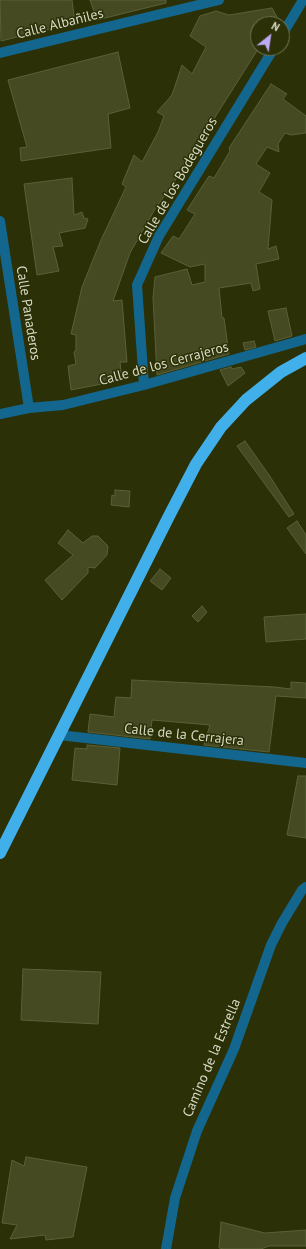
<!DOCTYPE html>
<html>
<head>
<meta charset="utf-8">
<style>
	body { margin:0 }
	#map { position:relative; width:306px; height:1249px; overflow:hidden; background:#2b3006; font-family:"PT Sans",sans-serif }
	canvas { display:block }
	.north { position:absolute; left:250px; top:16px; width:40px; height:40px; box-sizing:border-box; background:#2b3006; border:1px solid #707553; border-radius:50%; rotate:30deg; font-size:11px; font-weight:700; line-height:16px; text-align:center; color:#d8dcc6 }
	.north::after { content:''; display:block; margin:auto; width:14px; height:18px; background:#bda9f5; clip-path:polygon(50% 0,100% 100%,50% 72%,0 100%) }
</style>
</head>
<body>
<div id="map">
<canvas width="306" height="1249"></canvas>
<div class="north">N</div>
</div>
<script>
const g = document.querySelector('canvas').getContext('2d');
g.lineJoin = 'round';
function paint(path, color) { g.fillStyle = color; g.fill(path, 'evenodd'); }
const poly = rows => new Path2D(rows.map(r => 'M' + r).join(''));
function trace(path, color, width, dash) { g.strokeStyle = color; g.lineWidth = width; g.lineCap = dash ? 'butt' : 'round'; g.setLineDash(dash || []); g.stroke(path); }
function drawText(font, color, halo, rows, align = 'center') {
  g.font = font + ' "PT Sans",sans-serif'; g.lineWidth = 3; g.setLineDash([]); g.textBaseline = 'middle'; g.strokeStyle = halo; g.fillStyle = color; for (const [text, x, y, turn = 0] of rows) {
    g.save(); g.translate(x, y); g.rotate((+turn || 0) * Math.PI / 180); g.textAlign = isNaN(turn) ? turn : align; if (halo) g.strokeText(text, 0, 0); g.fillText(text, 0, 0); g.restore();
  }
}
const building = poly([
	[0,0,72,0,75,23,1,41,0,0],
	[90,0,166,0,166,3,97,20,90,0],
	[272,8,277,17,273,24,258,24,258,49,173,184,155,209,130,253,113,301,122,300,127,362,120,362,122,380,71,390,68,366,76,364,74,352,76,350,76,335,71,334,82,287,101,240,126,187,122,184,134,155,142,162,158,132,164,116,157,112,172,95,182,65,192,74,206,47,190,36,200,16,216,11,229,15,272,8],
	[118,52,130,108,108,114,111,148,21,161,20,148,27,147,8,80,118,52],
	[271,84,287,94,283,99,306,116,306,133,291,135,285,133,278,144,279,152,267,147,256,164,270,173,259,192,272,200,268,249,276,246,279,259,256,264,260,289,253,291,251,283,219,288,222,318,224,318,229,354,157,375,153,298,155,277,187,269,192,285,205,282,205,264,190,267,161,253,173,236,179,239,195,214,187,210,209,176,214,178,230,151,229,148,271,84],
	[72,178,74,215,82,212,84,218,88,219,85,228,59,233,63,246,53,247,59,271,37,275,24,184,72,178],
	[286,308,292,336,275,341,268,311,286,308],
	[254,341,256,347,245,350,243,343,254,341],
	[231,367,232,369,241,367,245,373,228,386,220,370,231,367],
	[245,441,269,475,294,514,289,517,237,446,245,441],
	[115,490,130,491,129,507,111,505,112,495,115,496,115,490],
	[297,521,306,535,306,554,287,528,297,521],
	[68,530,83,543,92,536,98,536,108,546,107,555,95,568,88,567,88,573,62,600,45,580,73,555,58,543,68,530],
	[160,569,171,578,162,590,150,581,160,569],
	[202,606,207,612,198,622,192,616,202,606],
	[306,614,306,639,266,642,264,617,306,614],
	[132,680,274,687,291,689,291,682,306,683,306,698,276,696,269,752,204,745,210,725,152,720,150,739,88,732,90,714,114,717,116,697,131,698,132,680],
	[87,745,120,748,117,785,72,780,75,748,87,749,87,745],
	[298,776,306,776,306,838,287,835,298,776],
	[23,969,101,972,98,1024,21,1020,23,969],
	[26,1157,87,1167,73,1237,46,1240,45,1235,10,1239,17,1225,2,1223,12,1160,24,1166,26,1157],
	[221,1222,265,1233,306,1230,306,1246,269,1246,261,1249,224,1249,219,1248,221,1222]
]);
const minor = poly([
	[282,35,303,0],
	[0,53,219,0],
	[0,221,29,408],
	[144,385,137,285,159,236,274,48],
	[0,414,29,408,63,405,144,385,306,339],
	[59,735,306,763],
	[166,1249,175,1198,197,1131,234,1049,271,945,282,923,302,890,306,887]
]);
const highway = poly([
	[0,853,168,518,196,464,221,427,246,400,281,372,306,358]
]);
const streetNames = [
	["Calle Albañiles",60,24,-14],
	["Calle de los Bodegueros",178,181,-60],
	["Calle Panaderos",28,313,81],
	["Calle de los Cerrajeros",164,364,-15],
	["Calle de la Cerrajera",184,735,6],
	["Camino de la Estrella",212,1058,-67]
];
paint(building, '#454a23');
trace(building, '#5a6038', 1);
trace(minor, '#13678e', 10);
trace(highway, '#41b0ea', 12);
drawText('14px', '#d8dcc6', '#2b3006', streetNames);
</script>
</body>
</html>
